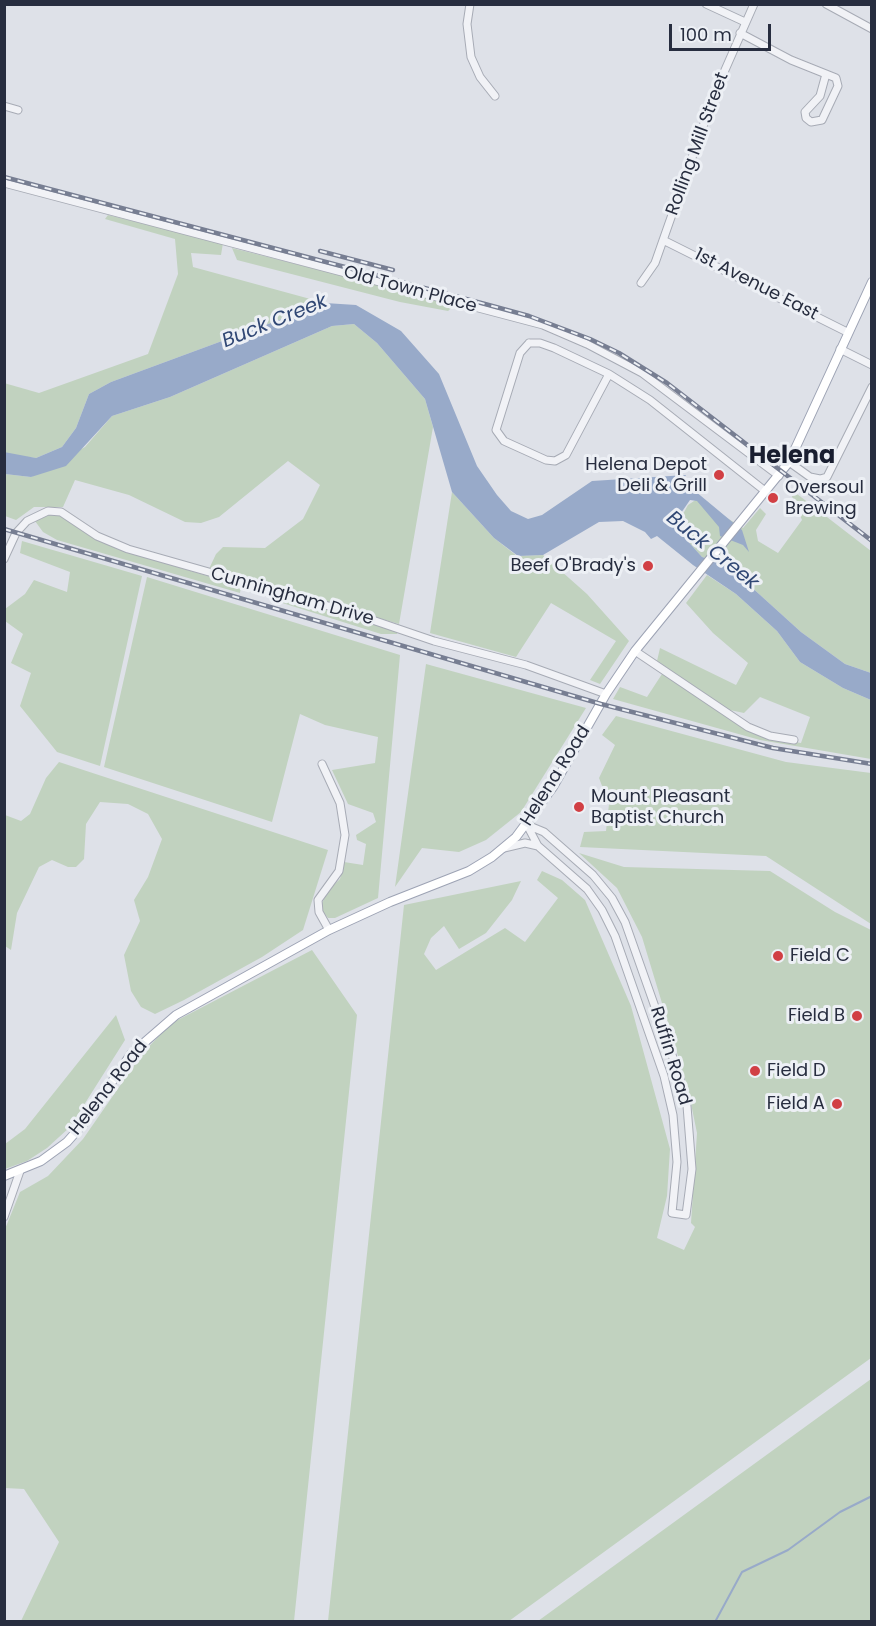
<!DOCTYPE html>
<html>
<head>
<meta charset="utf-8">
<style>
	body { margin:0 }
	#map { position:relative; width:876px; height:1626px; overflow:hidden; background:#dee1e8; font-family:Poppins,sans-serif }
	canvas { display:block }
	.frame { position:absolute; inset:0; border:6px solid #272d3f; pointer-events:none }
	.scale { position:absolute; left:669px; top:24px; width:102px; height:27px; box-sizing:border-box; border:3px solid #272d3f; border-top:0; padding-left:8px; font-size:18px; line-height:21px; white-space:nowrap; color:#272d3f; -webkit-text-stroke:4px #edf0f5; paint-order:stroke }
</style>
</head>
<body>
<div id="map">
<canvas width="876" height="1626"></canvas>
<div class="frame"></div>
<div class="scale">100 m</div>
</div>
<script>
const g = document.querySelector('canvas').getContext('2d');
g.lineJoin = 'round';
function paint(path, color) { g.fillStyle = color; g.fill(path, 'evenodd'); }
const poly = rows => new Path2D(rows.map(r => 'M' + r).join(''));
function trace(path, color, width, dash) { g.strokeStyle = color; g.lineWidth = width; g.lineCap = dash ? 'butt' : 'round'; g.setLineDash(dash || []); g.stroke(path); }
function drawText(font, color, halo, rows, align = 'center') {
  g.font = font + ' Poppins,sans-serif'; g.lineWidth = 6; g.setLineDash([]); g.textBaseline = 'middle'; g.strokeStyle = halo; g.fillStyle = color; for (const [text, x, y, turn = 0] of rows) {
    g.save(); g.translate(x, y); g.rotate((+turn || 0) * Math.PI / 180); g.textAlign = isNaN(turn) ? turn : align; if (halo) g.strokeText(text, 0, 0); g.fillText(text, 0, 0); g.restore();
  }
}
const green = poly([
	[108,215,223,243,221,255,191,253,193,267,325,303,111,382,89,394,76,428,62,447,36,458,10,455,5,452,4,383,39,393,148,354,178,274,175,239,105,219],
	[232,248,456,304,448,311,400,302,237,260],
	[354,324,377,343,425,399,433,427,399,624,209,569,216,554,223,547,265,548,303,519,320,485,288,461,219,517,201,523,185,522,129,495,75,480,63,507,34,507,16,520,5,516,5,474,31,477,85,447,112,416,170,397,332,326],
	[788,487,871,551,871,673,845,664,801,632,727,565,702,557,682,535,677,525,688,505,697,499,743,528,760,508,766,514,756,530,758,541,778,553,802,520],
	[452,492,494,538,517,556,543,555,587,594,629,641,600,684,590,680,616,641,551,603,516,657,430,633],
	[49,515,62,516,117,549,241,586,240,593,57,540,43,532,35,521],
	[22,541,142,576,100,766,57,752,20,706,31,673,11,663,23,634,5,621,5,609,25,594,34,580,67,592,70,572,20,553],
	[707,575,736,594,777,631,800,662,843,688,871,700,871,759,760,740,613,699,620,687,647,697,662,674,762,736,801,743,810,717,760,697,744,713,725,709,657,661,660,648,736,685,748,663,713,633,686,603],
	[147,577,400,655,378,898,335,918,328,918,320,908,328,890,340,879,344,862,363,865,366,844,357,840,356,835,376,822,373,813,348,804,332,770,375,763,378,737,325,725,300,714,272,822,104,767],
	[273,594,398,631,397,634,381,634,273,600],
	[426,664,586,708,521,812,486,840,459,852,422,848,395,887],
	[616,716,786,762,871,773,871,924,766,856,580,847,584,832,606,831,609,804,599,778,615,745,602,735],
	[59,762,328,850,303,930,262,957,184,1000,155,1014,141,1007,131,991,124,955,140,921,134,900,148,877,162,839,148,814,128,804,100,802,86,824,84,859,76,867,68,867,52,860,39,867,17,913,11,950,5,946,5,815,21,821,30,814,46,778],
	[579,853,624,867,770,871,835,912,871,930,871,1358,509,1621,328,1621,404,905,521,881,512,900,486,933,459,949,444,926,431,938,424,954,436,970,505,928,525,942,558,898,537,880,542,871,562,880,585,900,631,1006,670,1149,667,1196,657,1238,684,1250,695,1227,691,1223,697,1133,688,1089,642,937,617,888],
	[312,950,357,1015,294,1621,21,1621,59,1542,24,1489,5,1488,5,1229,20,1192,48,1176,83,1139,142,1054,170,1024],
	[116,1015,125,1040,70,1127,47,1148,27,1161,5,1169,5,1144,25,1129],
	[871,1379,871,1621,538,1621]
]);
const water = poly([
	[325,303,356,305,401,331,439,374,477,466,497,495,511,511,528,519,542,515,592,481,686,475,683,480,693,485,695,491,742,530,749,552,743,545,720,536,719,527,697,501,690,500,679,516,676,528,702,557,727,565,801,632,845,664,871,673,871,700,843,688,800,662,777,631,736,594,693,565,657,536,651,539,645,532,623,521,599,522,543,555,518,556,494,538,452,492,425,399,377,343,354,324,332,326,170,397,112,416,66,466,31,477,5,474,4,452,36,458,62,447,76,428,89,394,111,382]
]);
const stream = poly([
	[715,1622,742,1572,788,1550,840,1512,872,1496]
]);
const minor = poly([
	[470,4,467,24,471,57,480,77,495,96],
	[706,4,745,22],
	[826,4,872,29],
	[740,33,791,60,826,74],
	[826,74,836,78,838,86,822,120,811,122,806,118,805,112,820,96,826,74],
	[4,106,18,110],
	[4,183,543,325,587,344,642,373,779,476],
	[663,240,847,332],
	[641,283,655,263,714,95,754,4],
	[529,343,540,343,554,348,609,374,566,455,555,461,546,460,504,441,496,430,520,353,529,343],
	[840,349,872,365],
	[609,374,650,400,765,491],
	[789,462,810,477,820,479,827,477,872,387],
	[4,559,16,533,27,521,48,511,61,512,97,536,128,549,346,611,434,641,526,665,606,694],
	[635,651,748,727,770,736,794,740],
	[322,764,340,803,345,835,339,871,318,900,319,912,329,930],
	[527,825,544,832,593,875,612,898,625,922,678,1072,687,1106,692,1169,686,1215,672,1213,677,1162,673,1115,664,1076,615,936,602,910,587,889,538,846,527,825],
	[504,848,525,843,538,846],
	[4,1217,20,1171]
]);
const major = poly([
	[4,1176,41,1161,67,1142,83,1124,131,1054,176,1015,329,930,390,902,469,871,492,857,516,837,553,787,606,694,635,651,789,462,872,282]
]);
const rail = poly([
	[4,177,485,304,529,316,590,339,619,353,667,383,872,541],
	[320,251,393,270],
	[4,529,601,704,773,748,872,764]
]);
const markers = [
	[719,475,6,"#d13f44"],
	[773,498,6,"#d13f44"],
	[648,566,6,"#d13f44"],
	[579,807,6,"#d13f44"],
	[778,956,6,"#d13f44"],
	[857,1016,6,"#d13f44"],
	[755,1071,6,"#d13f44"],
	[837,1104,6,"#d13f44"]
];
const streetNames = [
	["Rolling Mill Street",698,144,-70],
	["1st Avenue East",756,285,27],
	["Old Town Place",410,290,15],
	["Cunningham Drive",292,597,16],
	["Helena Road",556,776,-58],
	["Ruffin Road",670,1056,73],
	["Helena Road",109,1088,-52]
];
const poiNames = [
	["Helena Depot",707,465],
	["Deli & Grill",707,486],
	["Oversoul",785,488,"left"],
	["Brewing",785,509,"left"],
	["Beef O'Brady's",636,566],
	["Mount Pleasant",591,797,"left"],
	["Baptist Church",591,818,"left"],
	["Field C",790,956,"left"],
	["Field B",845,1016],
	["Field D",767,1071,"left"],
	["Field A",825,1104]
];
const waterNames = [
	["Buck Creek",275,322,-22],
	["Buck Creek",712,551,39]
];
const districtNames = [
	["Helena",792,457]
];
paint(green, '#c1d2bf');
paint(water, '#98aac9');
trace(stream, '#98aac9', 2);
trace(minor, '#a7abb5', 9);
trace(major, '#9da3b4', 10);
trace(minor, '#f1f2f6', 7);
trace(major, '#fff', 8);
trace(rail, '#777e92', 4.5);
trace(rail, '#edf0f5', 2, [7]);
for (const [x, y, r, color] of markers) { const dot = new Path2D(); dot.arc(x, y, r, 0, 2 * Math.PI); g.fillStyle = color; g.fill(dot); trace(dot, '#edf0f5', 2); }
drawText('18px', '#272d3f', '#edf0f5', streetNames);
drawText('18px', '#272d3f', '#edf0f5', poiNames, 'right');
drawText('italic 20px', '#304774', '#edf0f5', waterNames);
drawText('bold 24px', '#191e30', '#edf0f5', districtNames);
</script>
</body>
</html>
